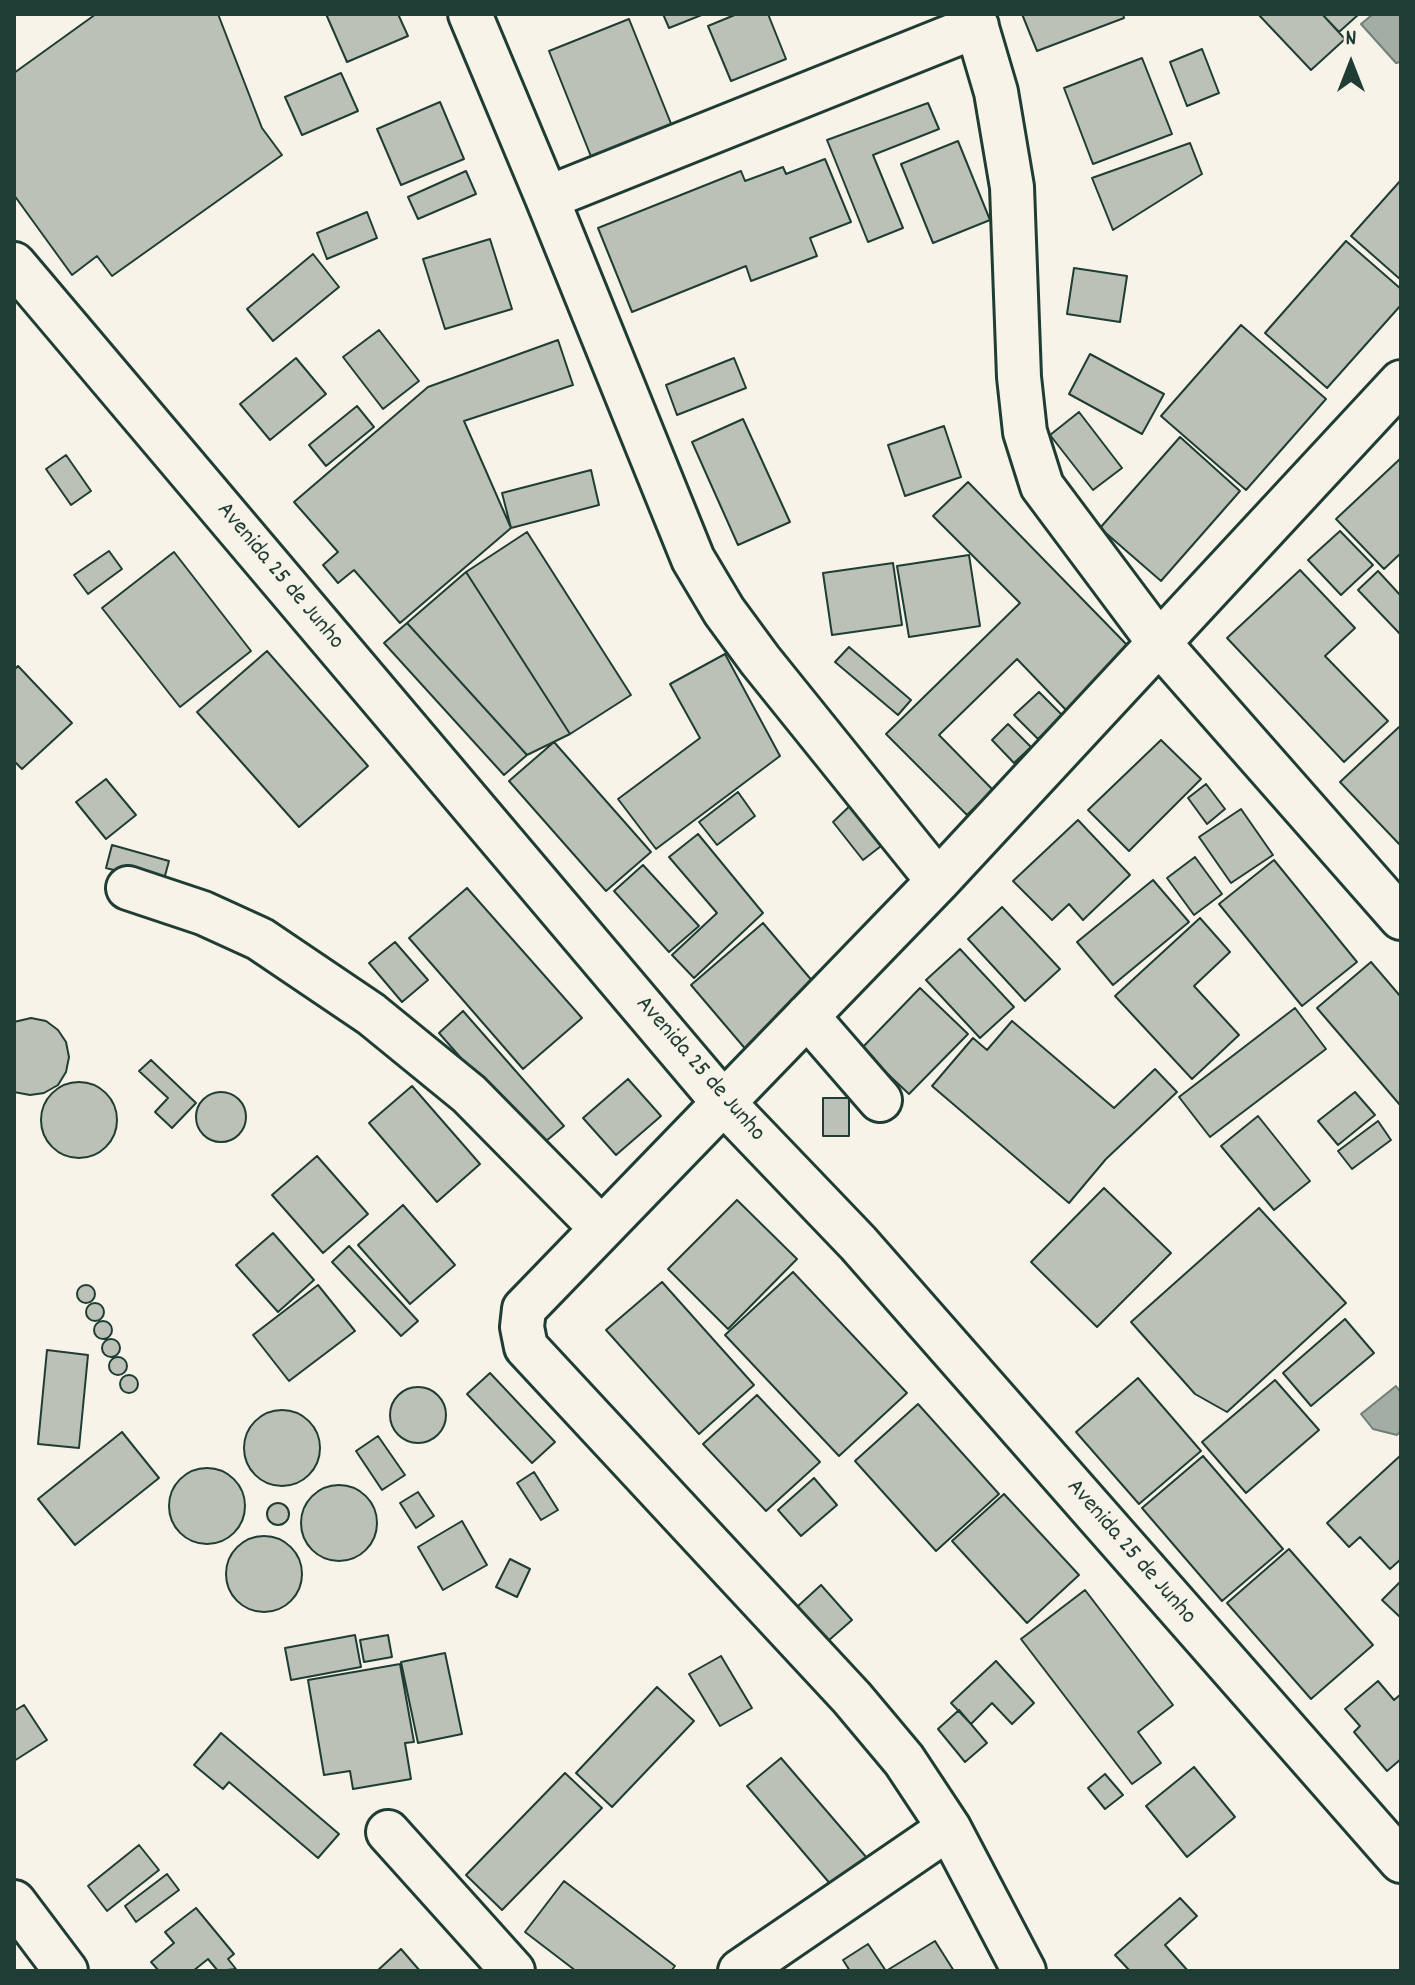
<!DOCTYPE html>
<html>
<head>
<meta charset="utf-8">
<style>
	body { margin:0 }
	#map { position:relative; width:1415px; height:1985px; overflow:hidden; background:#f7f3e8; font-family:Dekko,sans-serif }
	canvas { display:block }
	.frame { position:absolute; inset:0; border:16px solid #1f3d34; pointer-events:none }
	.north { position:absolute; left:1311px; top:24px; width:80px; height:80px; -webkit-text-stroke:6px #f7f3e8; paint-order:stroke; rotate:0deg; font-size:22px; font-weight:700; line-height:32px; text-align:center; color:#1f3d34 }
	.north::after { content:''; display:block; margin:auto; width:28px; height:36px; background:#1f3d34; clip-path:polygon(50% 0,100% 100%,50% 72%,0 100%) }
</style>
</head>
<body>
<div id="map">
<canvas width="1415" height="1985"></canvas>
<div class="frame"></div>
<div class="north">N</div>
</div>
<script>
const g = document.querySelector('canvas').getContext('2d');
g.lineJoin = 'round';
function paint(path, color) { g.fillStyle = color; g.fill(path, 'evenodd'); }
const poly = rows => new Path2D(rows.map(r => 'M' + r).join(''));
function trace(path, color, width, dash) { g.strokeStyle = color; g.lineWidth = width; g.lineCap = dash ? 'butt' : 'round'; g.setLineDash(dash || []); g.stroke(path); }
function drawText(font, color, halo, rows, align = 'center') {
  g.font = font + ' Dekko,sans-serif'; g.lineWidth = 6; g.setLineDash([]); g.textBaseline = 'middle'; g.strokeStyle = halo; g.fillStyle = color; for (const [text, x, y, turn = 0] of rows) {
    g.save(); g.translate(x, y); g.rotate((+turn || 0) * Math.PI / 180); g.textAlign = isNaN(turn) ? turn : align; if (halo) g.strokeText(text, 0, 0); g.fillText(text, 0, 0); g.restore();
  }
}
const water = poly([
	[1373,14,1401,14,1401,62,1396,63,1361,24,1373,14],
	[1396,1386,1401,1393,1401,1430,1397,1435,1373,1429,1361,1414,1396,1386]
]);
const building = poly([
	[96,14,218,14,262,128,282,155,112,276,97,256,72,275,14,195,14,73,96,14],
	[326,14,398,14,408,36,347,62,326,14],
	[663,14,704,14,669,28,663,14],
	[737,14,768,14,786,59,731,81,708,26,737,14],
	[1022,14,1123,14,1124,18,1037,51,1022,14],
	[1258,14,1322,14,1345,39,1311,70,1258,14],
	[1322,14,1359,14,1339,32,1322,14],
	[629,19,674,131,594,164,549,51,629,19],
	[1202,49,1219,93,1187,106,1170,62,1202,49],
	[1142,58,1172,134,1093,164,1064,88,1142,58],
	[341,73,358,111,302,135,285,97,341,73],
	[440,102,464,159,401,185,377,129,440,102],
	[928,103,939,129,873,155,903,228,868,242,827,140,928,103],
	[958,141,990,220,933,243,901,164,958,141],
	[1190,143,1202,174,1113,230,1092,178,1190,143],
	[825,159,851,222,810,238,817,256,751,281,746,266,632,312,598,228,741,171,745,181,783,167,786,174,825,159],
	[466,171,476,194,418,219,408,197,466,171],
	[1401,180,1401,280,1351,236,1401,180],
	[367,212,377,238,327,259,317,233,367,212],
	[490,239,512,309,445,329,423,259,490,239],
	[1346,241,1401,289,1401,305,1327,388,1265,333,1346,241],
	[313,254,339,287,273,341,247,309,313,254],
	[1074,268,1127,276,1120,322,1067,314,1074,268],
	[1241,325,1326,399,1246,490,1161,416,1241,325],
	[379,330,419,381,383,409,343,357,379,330],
	[558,340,573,385,464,421,511,528,400,623,354,570,338,583,323,565,338,552,294,502,428,387,558,340],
	[1090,354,1164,394,1142,434,1069,394,1090,354],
	[296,358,326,394,270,440,240,404,296,358],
	[734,358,746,388,677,415,666,385,734,358],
	[357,406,374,427,326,466,309,445,357,406],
	[1079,412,1122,468,1093,490,1050,435,1079,412],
	[743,419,790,522,738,545,692,442,743,419],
	[944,426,961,477,905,496,888,445,944,426],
	[1180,437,1240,491,1161,581,1100,528,1180,437],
	[66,455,91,491,71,505,46,469,66,455],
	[1401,458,1401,553,1384,569,1336,519,1401,458],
	[591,470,599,505,511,528,502,493,591,470],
	[968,482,1130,648,1066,710,1017,659,939,735,993,790,967,815,886,734,1020,603,933,516,968,482],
	[1340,531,1373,565,1341,595,1308,560,1340,531],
	[527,532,631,695,570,734,466,572,527,532],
	[109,551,122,569,88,594,74,575,109,551],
	[174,552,251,651,180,707,102,608,174,552],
	[969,555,980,626,909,637,897,566,969,555],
	[893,563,902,625,832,635,823,573,893,563],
	[1300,570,1355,628,1325,656,1388,721,1344,762,1227,638,1300,570],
	[1378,571,1401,596,1401,635,1358,590,1378,571],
	[466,572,570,734,527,755,407,623,466,572],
	[407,623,527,755,504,775,384,643,407,623],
	[849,647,911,700,898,715,835,662,849,647],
	[267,651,368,766,299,827,197,712,267,651],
	[725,654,780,756,656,849,618,799,700,738,670,684,725,654],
	[18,666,72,723,22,769,14,761,14,670,18,666],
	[1039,692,1062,715,1038,739,1014,715,1039,692],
	[1008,724,1031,747,1014,763,992,740,1008,724],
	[1399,727,1401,728,1401,846,1340,782,1399,727],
	[1161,740,1201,779,1129,851,1088,810,1161,740],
	[554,742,651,852,606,891,509,781,554,742],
	[106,779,136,815,106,839,76,802,106,779],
	[1206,784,1225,809,1207,824,1188,798,1206,784],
	[738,792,755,816,717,845,699,822,738,792],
	[855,801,885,843,863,860,833,822,855,801],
	[1241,809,1273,855,1231,883,1199,837,1241,809],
	[1078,820,1130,875,1083,920,1069,904,1052,920,1013,881,1078,820],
	[698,834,763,913,694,978,672,955,717,913,669,857,698,834],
	[112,845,169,861,163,883,106,868,112,845],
	[1195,857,1222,894,1194,915,1167,878,1195,857],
	[1274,860,1357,962,1302,1006,1219,904,1274,860],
	[643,865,699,926,669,952,614,891,643,865],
	[1153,880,1189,922,1113,985,1077,942,1153,880],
	[467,888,582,1018,523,1069,409,938,467,888],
	[1002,907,1060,969,1025,1001,968,939,1002,907],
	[1200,918,1230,952,1194,986,1239,1035,1192,1079,1115,996,1200,918],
	[763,923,820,990,748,1052,691,985,763,923],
	[395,942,428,980,402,1002,369,963,395,942],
	[960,949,1014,1007,980,1038,926,980,960,949],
	[1371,962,1401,997,1400,1105,1317,1008,1371,962],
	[920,988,968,1034,909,1094,861,1049,920,988],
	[1295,1008,1326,1049,1210,1137,1179,1097,1295,1008],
	[463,1011,564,1126,539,1147,439,1033,463,1011],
	[31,1018,46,1021,58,1030,66,1042,69,1057,66,1072,58,1085,44,1093,30,1095,14,1092,14,1022,31,1018],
	[1012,1021,1114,1108,1155,1069,1177,1092,1106,1159,1069,1203,932,1086,973,1038,987,1050,1012,1021],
	[151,1060,196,1103,172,1128,155,1112,168,1098,139,1071,151,1060],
	[628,1079,661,1116,616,1155,583,1118,628,1079],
	'41 1120a38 38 0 1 1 76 0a38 38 0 1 1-76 0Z',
	[412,1086,480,1164,437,1202,369,1123,412,1086],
	'196 1117a25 25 0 1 1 50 0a25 25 0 1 1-50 0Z',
	[1355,1092,1375,1115,1338,1145,1318,1121,1355,1092],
	[823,1098,849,1098,849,1136,823,1136,823,1098],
	[1258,1116,1310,1181,1274,1210,1221,1146,1258,1116],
	[1378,1121,1391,1140,1352,1169,1338,1151,1378,1121],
	[317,1156,368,1214,323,1253,272,1195,317,1156],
	[1104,1188,1171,1253,1097,1327,1031,1262,1104,1188],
	[737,1200,797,1259,728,1329,668,1269,737,1200],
	[403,1205,455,1265,410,1304,358,1245,403,1205],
	[1259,1208,1346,1303,1227,1412,1195,1394,1131,1322,1259,1208],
	[273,1233,314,1280,278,1312,236,1265,273,1233],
	[349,1246,418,1321,401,1336,332,1262,349,1246],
	[793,1272,907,1393,839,1456,725,1335,793,1272],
	[662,1282,754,1385,699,1434,606,1330,662,1282],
	[318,1285,355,1331,289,1381,253,1335,318,1285],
	'77 1294a9 9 0 1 1 18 0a9 9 0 1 1-18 0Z',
	'86 1312a9 9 0 1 1 18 0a9 9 0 1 1-18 0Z',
	[1345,1319,1374,1353,1311,1406,1283,1373,1345,1319],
	'94 1330a9 9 0 1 1 18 0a9 9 0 1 1-18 0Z',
	'102 1348a9 9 0 1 1 18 0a9 9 0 1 1-18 0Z',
	[47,1350,88,1355,79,1448,38,1444,47,1350],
	'109 1366a9 9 0 1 1 18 0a9 9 0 1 1-18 0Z',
	[490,1373,555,1442,532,1463,467,1394,490,1373],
	'120 1384a9 9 0 1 1 18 0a9 9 0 1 1-18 0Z',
	[1138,1378,1201,1451,1139,1504,1076,1432,1138,1378],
	[1275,1380,1319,1430,1246,1493,1202,1442,1275,1380],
	'390 1415a28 28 0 1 1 56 0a28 28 0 1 1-56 0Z',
	[757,1395,820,1462,766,1511,703,1444,757,1395],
	[918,1404,999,1494,936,1551,855,1461,918,1404],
	'244 1448a38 38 0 1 1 76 0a38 38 0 1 1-76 0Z',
	[122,1432,159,1478,75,1545,38,1499,122,1432],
	[378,1436,405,1475,382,1490,356,1451,378,1436],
	[1401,1455,1401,1559,1390,1569,1360,1537,1349,1547,1327,1523,1401,1455],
	[1203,1456,1283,1549,1222,1601,1142,1508,1203,1456],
	'169 1506a38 38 0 1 1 76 0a38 38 0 1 1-76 0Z',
	[534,1472,558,1510,541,1520,517,1483,534,1472],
	[814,1478,837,1505,801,1536,778,1510,814,1478],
	'301 1523a38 38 0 1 1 76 0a38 38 0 1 1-76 0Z',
	[418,1492,434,1516,416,1528,400,1503,418,1492],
	[1004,1494,1079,1575,1027,1623,952,1541,1004,1494],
	'267 1514a11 11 0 1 1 22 0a11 11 0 1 1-22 0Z',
	[462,1521,487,1565,443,1590,418,1547,462,1521],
	'226 1574a38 38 0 1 1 76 0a38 38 0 1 1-76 0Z',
	[1289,1549,1373,1645,1311,1699,1227,1603,1289,1549],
	[510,1559,530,1569,517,1597,496,1587,510,1559],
	[1401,1581,1401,1618,1382,1600,1401,1581],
	[821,1585,852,1620,828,1641,797,1607,821,1585],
	[1085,1590,1173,1705,1138,1732,1161,1763,1132,1784,1021,1639,1085,1590],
	[355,1635,361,1667,291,1680,285,1648,355,1635],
	[388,1635,392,1657,364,1662,360,1640,388,1635],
	[445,1653,462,1734,418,1743,401,1662,445,1653],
	[721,1656,752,1708,720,1726,689,1674,721,1656],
	[996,1661,1034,1703,1012,1724,992,1703,971,1724,951,1703,996,1661],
	[400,1664,414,1742,405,1743,411,1779,353,1789,350,1771,324,1775,308,1680,400,1664],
	[1378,1681,1394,1700,1401,1694,1401,1759,1387,1771,1354,1732,1360,1726,1345,1709,1378,1681],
	[657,1687,694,1721,612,1807,576,1773,657,1687],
	[24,1705,47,1740,14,1761,14,1711,24,1705],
	[959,1710,987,1743,965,1762,938,1729,959,1710],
	[221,1733,339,1834,318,1858,229,1782,223,1789,194,1765,221,1733],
	[781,1758,873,1865,838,1893,747,1786,781,1758],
	[1194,1767,1235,1817,1187,1857,1146,1806,1194,1767],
	[565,1773,602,1808,502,1910,466,1875,565,1773],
	[1105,1774,1123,1795,1105,1809,1088,1788,1105,1774],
	[139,1845,159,1870,107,1911,88,1886,139,1845],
	[167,1874,179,1890,136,1922,125,1906,167,1874],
	[564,1881,675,1966,671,1971,576,1971,525,1932,564,1881],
	[1180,1898,1197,1916,1165,1945,1188,1971,1130,1971,1115,1955,1180,1898],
	[196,1908,234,1954,228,1959,236,1969,218,1971,208,1959,193,1971,159,1971,151,1962,174,1943,165,1932,196,1908],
	[935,1941,954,1971,886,1971,935,1941],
	[868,1944,886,1971,850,1971,843,1960,868,1944],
	[401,1949,420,1971,377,1971,401,1949]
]);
const minor = poly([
	[470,14,547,198,693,559,724,611,760,660,938,881],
	[973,14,996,92,1012,187,1019,377,1025,432,1042,486,1160,644,1401,918],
	[547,198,977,26],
	[14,264,722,1101,858,1243,1401,1861],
	[128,888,203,913,260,939,371,1014,469,1094,601,1228],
	[807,1016,880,1100],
	[388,1832,513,1971],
	[14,1902,66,1971],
	[740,1971,949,1828],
	[1024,1971,949,1828,904,1760,852,1698,526,1347,522,1327,524,1309,938,881,1401,382]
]);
const streetNames = [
	["Avenida 25 de Junho",279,577,50],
	["Avenida 25 de Junho",699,1070,49],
	["Avenida 25 de Junho",1130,1553,49]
];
paint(water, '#a4ada3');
trace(water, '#6f8077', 2);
paint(building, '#bbc1b6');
trace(building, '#1f3d34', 2);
trace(minor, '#1f3d34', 48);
trace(minor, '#f7f3e8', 42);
drawText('24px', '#1f3d34', '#f7f3e8', streetNames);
</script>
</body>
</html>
